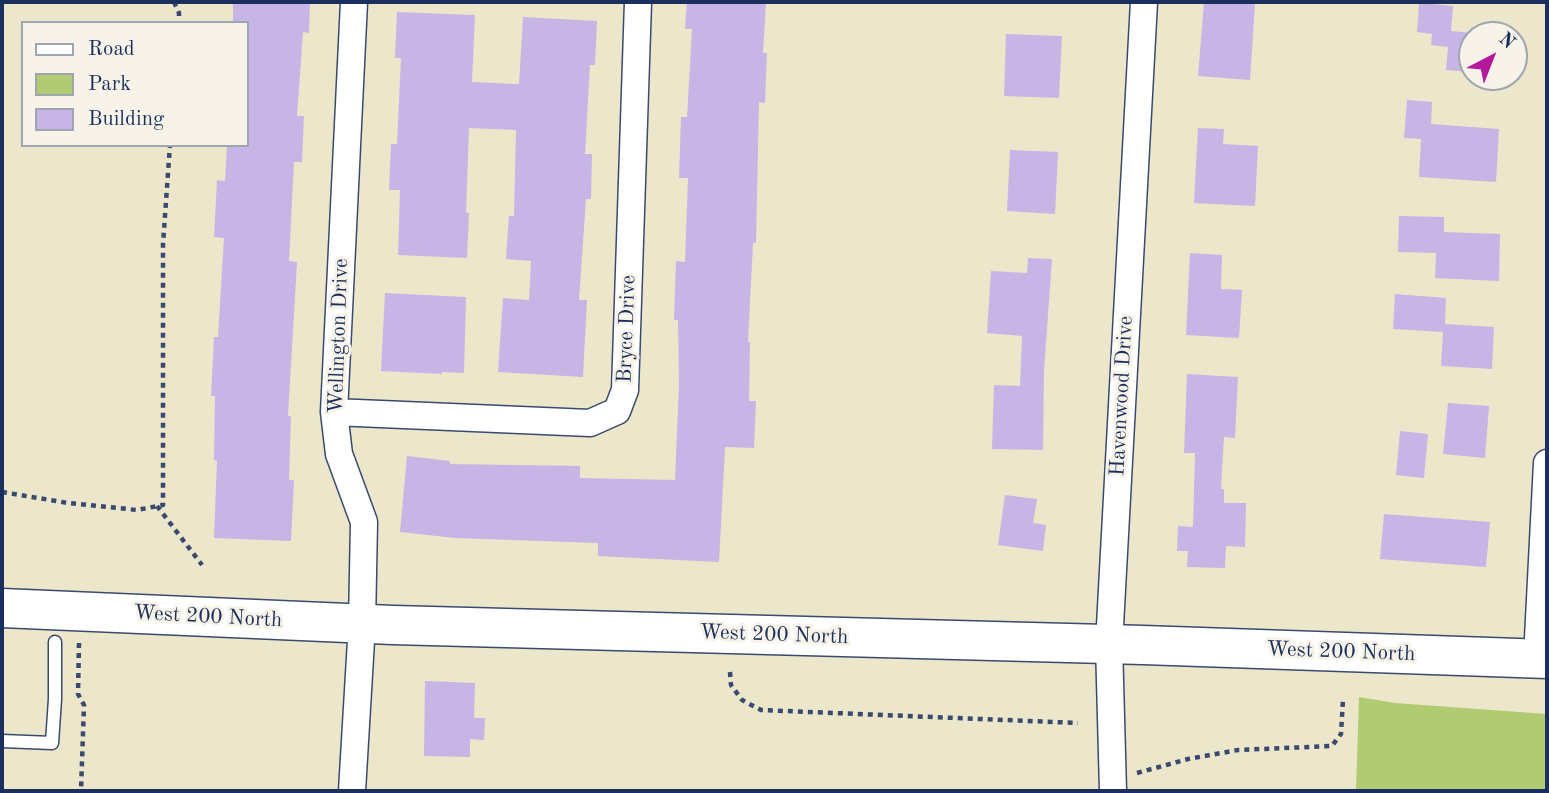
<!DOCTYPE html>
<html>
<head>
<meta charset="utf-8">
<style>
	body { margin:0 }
	#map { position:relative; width:1549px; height:793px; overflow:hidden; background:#ece6cb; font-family:"Old Standard TT",serif }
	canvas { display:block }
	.frame { position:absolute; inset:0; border:4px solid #1b2f5e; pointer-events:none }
	.legend { position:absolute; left:21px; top:21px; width:228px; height:126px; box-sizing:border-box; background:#f7f3e8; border:2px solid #9fa5b1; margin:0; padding:9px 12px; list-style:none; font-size:21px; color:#1b2f5e }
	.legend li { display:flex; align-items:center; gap:14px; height:35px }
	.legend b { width:35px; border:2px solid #9fa5b1 }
	.north { position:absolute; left:1458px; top:21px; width:70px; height:70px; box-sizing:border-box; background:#f7f3e8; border:2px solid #9fa5b1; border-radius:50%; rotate:42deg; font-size:19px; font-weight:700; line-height:28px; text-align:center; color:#1b2f5e }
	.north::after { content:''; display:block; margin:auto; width:24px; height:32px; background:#b5179e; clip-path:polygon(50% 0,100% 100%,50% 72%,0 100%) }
</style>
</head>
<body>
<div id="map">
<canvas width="1549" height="793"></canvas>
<div class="frame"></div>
<ul class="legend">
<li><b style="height:9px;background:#fff"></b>Road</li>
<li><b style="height:19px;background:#b0cb71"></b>Park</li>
<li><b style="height:19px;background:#c7b5e6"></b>Building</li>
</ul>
<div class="north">N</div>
</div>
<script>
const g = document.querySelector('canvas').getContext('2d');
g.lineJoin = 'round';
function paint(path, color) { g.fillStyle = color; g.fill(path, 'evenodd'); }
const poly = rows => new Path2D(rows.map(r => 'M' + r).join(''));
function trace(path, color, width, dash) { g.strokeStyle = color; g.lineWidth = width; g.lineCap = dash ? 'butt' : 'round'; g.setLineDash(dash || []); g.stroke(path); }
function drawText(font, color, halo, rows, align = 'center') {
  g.font = font + ' "Old Standard TT",serif'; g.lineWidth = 6; g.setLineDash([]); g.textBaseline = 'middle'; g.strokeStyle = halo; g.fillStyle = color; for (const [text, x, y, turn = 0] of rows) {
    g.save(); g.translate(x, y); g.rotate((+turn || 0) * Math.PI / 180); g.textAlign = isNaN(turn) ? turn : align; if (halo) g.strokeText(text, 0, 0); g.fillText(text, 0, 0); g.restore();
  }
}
const green = poly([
	[1359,697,1395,703,1547,714,1547,791,1356,791]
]);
const building = poly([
	[233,2,310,2,309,33,303,32,297,116,304,116,302,162,294,162,289,261,297,262,288,416,291,416,289,480,294,480,291,541,214,538,217,461,214,460,215,396,211,396,214,337,218,337,224,238,214,237,217,180,225,181,227,145,247,145,247,23,233,23],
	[687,2,766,2,763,53,767,53,765,103,759,102,756,243,753,243,748,342,750,342,749,401,756,401,754,448,725,447,719,562,598,556,598,543,455,538,400,532,407,456,450,461,450,464,580,466,580,478,675,480,679,384,678,320,674,320,676,261,685,262,688,178,679,178,681,117,687,117,692,29,685,29],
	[1204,2,1255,3,1250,80,1198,76],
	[1419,3,1453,6,1451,31,1472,33,1472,72,1446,70,1448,47,1431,45,1432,34,1417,32],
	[397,12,475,15,472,82,514,84,519,84,523,17,597,21,595,65,590,65,585,154,592,154,591,199,586,199,579,300,587,300,583,377,498,372,503,298,529,300,531,261,506,259,509,216,514,216,516,130,469,128,466,213,469,213,467,258,398,255,400,190,389,190,391,144,397,144,401,58,395,58],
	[1006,34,1062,36,1059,98,1004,96],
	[1407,100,1432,102,1431,124,1499,129,1496,182,1419,177,1421,139,1404,138],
	[1198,128,1224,129,1223,144,1258,146,1255,206,1194,203],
	[1010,150,1058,152,1055,214,1007,211],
	[1399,216,1444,217,1444,232,1500,234,1499,281,1435,278,1436,253,1398,252],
	[1190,253,1222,255,1221,289,1242,290,1239,338,1186,335],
	[1028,258,1052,259,1044,371,1043,450,992,449,994,385,1020,386,1022,336,987,333,991,271,1027,273],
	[385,293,466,297,464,373,442,372,442,374,381,371],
	[1395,294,1446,298,1445,324,1494,327,1492,369,1441,366,1443,332,1393,329],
	[1187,374,1238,377,1235,438,1224,437,1221,489,1224,489,1224,503,1246,503,1245,547,1226,546,1225,568,1187,567,1188,551,1177,551,1178,526,1193,527,1195,453,1184,453],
	[1448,403,1489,406,1485,458,1443,454],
	[1400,431,1428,434,1424,478,1396,475],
	[1005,495,1037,499,1033,523,1046,525,1043,551,998,545],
	[1384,514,1490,522,1486,567,1380,559],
	[425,681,475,683,474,718,485,718,484,740,470,739,470,757,424,756]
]);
const path = poly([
	[174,2,179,13,179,23],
	[2,492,68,503,137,510,163,505,163,244,170,145],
	[157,506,202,565],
	[79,643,78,694,84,705,81,791],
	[730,672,731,685,742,700,761,710,1078,723],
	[1137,773,1188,759,1238,750,1332,746,1341,734,1343,699]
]);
const service = poly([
	[2,741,52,743,55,699,55,642]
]);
const minor = poly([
	[334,412,590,423,617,411,625,390,638,2],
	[1537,658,1547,463],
	[352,791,362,624,364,522,339,454,334,412,354,2],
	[1113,791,1109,644,1144,2]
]);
const primary = poly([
	[2,608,393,625,1143,645,1547,659]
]);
const streetNames = [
	["Bryce Drive",627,329,-88],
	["Wellington Drive",339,336,-88],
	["Havenwood Drive",1122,396,-87],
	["West 200 North",208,617,3],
	["West 200 North",774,635,2],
	["West 200 North",1341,652,2]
];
paint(green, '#b0cb71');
paint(building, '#c7b5e6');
trace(service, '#3a4a6e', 15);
trace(minor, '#3a4a6e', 29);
trace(primary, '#3a4a6e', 41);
trace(path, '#3a4a6e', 4.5, [5, 5]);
trace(service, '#fff', 12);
trace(minor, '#fff', 26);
trace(primary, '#fff', 38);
drawText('21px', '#1b2f5e', '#f7f3e8', streetNames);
</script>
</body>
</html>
